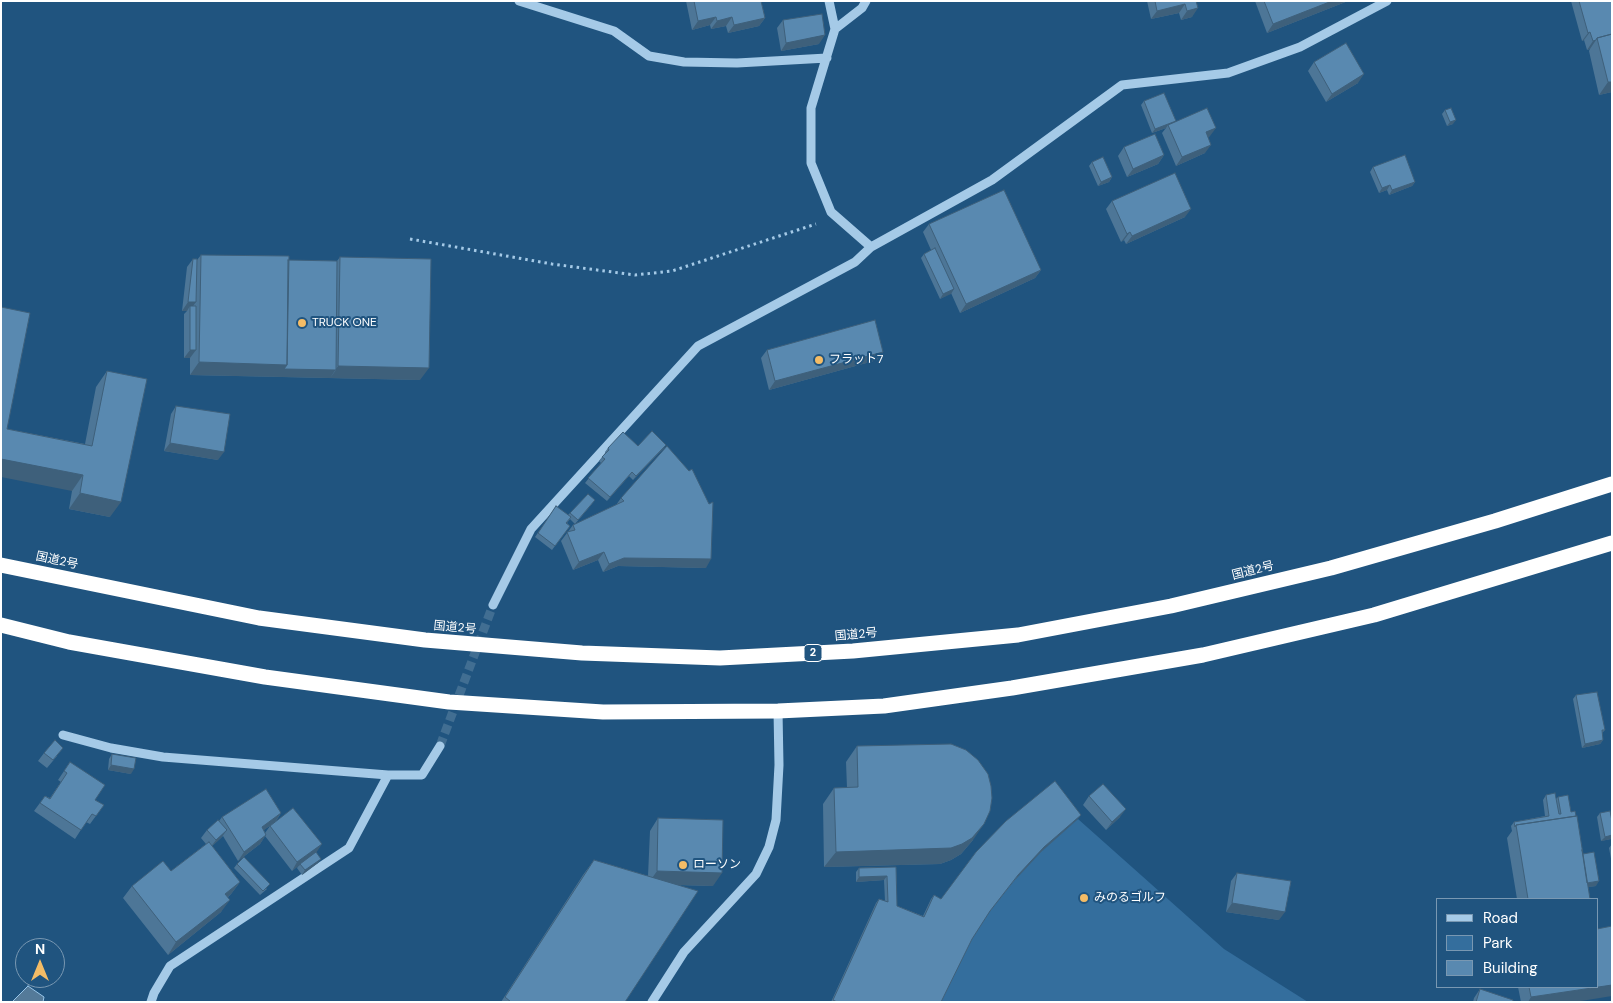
<!DOCTYPE html>
<html>
<head>
<meta charset="utf-8">
<style>
	body { margin:0 }
	#map { position:relative; width:1613px; height:1003px; overflow:hidden; background:#20547f; font-family:"DM Sans",sans-serif }
	canvas { display:block }
	.frame { position:absolute; inset:0; border:2px solid #fff; pointer-events:none }
	.legend { position:absolute; left:1436px; top:898px; width:162px; height:90px; box-sizing:border-box; background:#20547f; border:1px solid #7998b2; margin:0; padding:6px 9px; list-style:none; font-size:15px; color:#fff }
	.legend li { display:flex; align-items:center; gap:10px; height:25px }
	.legend b { width:25px; border:1px solid #7998b2 }
	.north { position:absolute; left:15px; top:938px; width:50px; height:50px; box-sizing:border-box; background:#20547f; border:1px solid #7998b2; border-radius:50%; rotate:0deg; font-size:14px; font-weight:700; line-height:20px; text-align:center; color:#fff }
	.north::after { content:''; display:block; margin:auto; width:18px; height:22px; background:#f4bc66; clip-path:polygon(50% 0,100% 100%,50% 72%,0 100%) }
</style>
</head>
<body>
<div id="map">
<canvas width="1613" height="1003"></canvas>
<div class="frame"></div>
<ul class="legend">
<li><b style="height:6px;background:#a5cae7"></b>Road</li>
<li><b style="height:14px;background:#346e9d"></b>Park</li>
<li><b style="height:14px;background:#5989b0"></b>Building</li>
</ul>
<div class="north">N</div>
</div>
<script>
const g = document.querySelector('canvas').getContext('2d');
g.lineJoin = 'round';
function paint(path, color) { g.fillStyle = color; g.fill(path, 'evenodd'); }
const poly = rows => new Path2D(rows.map(r => 'M' + r).join(''));
function trace(path, color, width, dash) { g.strokeStyle = color; g.lineWidth = width; g.lineCap = dash ? 'butt' : 'round'; g.setLineDash(dash || []); g.stroke(path); }
function drawText(font, color, halo, rows, align = 'center') {
  g.font = font + ' "DM Sans","Noto Sans JP",sans-serif'; g.lineWidth = 4; g.setLineDash([]); g.textBaseline = 'middle'; g.strokeStyle = halo; g.fillStyle = color; for (const [text, x, y, turn = 0] of rows) {
    g.save(); g.translate(x, y); g.rotate((+turn || 0) * Math.PI / 180); g.textAlign = isNaN(turn) ? turn : align; if (halo) g.strokeText(text, 0, 0); g.fillText(text, 0, 0); g.restore();
  }
}
const green = poly([
	[1078,819,1224,949,1308,1002,940,1002,969,943,987,915,1015,880,1041,852]
]);
const water = poly([
	[28,986,44,997,43,1002,12,1002,28,986]
]);
const minorTunnel = poly([
	[440,746,493,605]
]);
const path = poly([
	[410,239,552,264,635,275,672,271,816,224]
]);
const minor = poly([
	[519,1,614,31,649,56,684,62,737,63,827,58],
	[829,1,835,29,811,108,811,163,831,212,871,247],
	[835,29,862,8,866,1],
	[493,605,531,529,698,346,855,262,871,247,992,180,1122,85,1228,73,1300,47,1387,1],
	[63,735,111,748,163,757,388,775],
	[151,1002,154,993,170,966,349,848,388,775,422,775,440,746],
	[652,1002,684,952,756,874,769,847,776,820,779,765,778,711]
]);
const highway = poly([
	[1,565,259,618,425,640,582,653,720,658,853,651,1018,635,1171,606,1331,568,1495,521,1612,484],
	[1,625,69,642,265,677,449,702,603,712,778,711,884,706,1012,688,1203,655,1374,615,1612,543]
]);
const wall = poly([
	[686,1,761,1,765,18,759,26,728,33,726,26,711,29,710,25,692,30],
	[1147,1,1196,1,1192,17,1181,20,1179,13,1151,19],
	[1255,1,1348,1,1267,33],
	[1571,1,1612,1,1612,92,1599,95,1589,51,1590,49,1587,50,1584,40,1582,41],
	[783,20,819,44,781,51,777,28],
	[1314,62,1358,83,1326,102,1308,71],
	[1144,101,1176,121,1210,136,1208,137,1205,153,1176,166,1162,133,1166,128,1152,133,1141,105],
	[1445,110,1453,124,1447,126,1442,114],
	[1124,147,1164,155,1158,164,1127,177,1118,156],
	[1092,162,1112,177,1109,182,1098,186,1089,166],
	[1373,167,1415,182,1412,186,1389,195,1387,190,1379,193,1370,172],
	[1112,201,1185,217,1126,244,1124,240,1121,242,1106,209],
	[929,224,1041,270,1035,278,960,313,951,293,940,299,921,258,924,254,931,250,923,232],
	[201,255,288,260,337,261,340,257,420,380,190,375,190,358,184,358,184,314,187,311,182,311,187,267,193,259,197,260],
	[767,350,877,360,769,390,761,358],
	[107,371,110,517,69,509,72,491,7,429,85,444,96,387],
	[176,406,218,460,164,451,171,414],
	[666,445,663,449,633,480,629,476,607,501,585,483,601,463,599,461,605,453,605,452,608,448],
	[621,498,706,568,618,566,603,572,598,560,573,570,561,541,573,525,616,505],
	[592,504,575,524,570,519,567,523,570,526,552,550,535,537,556,506,568,515,570,513],
	[1576,695,1605,730,1602,733,1603,740,1600,744,1582,748,1573,699],
	[857,746,973,840,961,854,951,860,940,864,824,867,823,804,834,788,847,788,846,762],
	[44,753,57,756,47,768,38,761],
	[112,754,131,774,108,770,109,759],
	[70,762,95,800,104,805,90,824,86,822,75,839,34,811,45,796,50,798,61,782,58,780],
	[1546,795,1556,799,1558,797,1571,812,1583,854,1596,886,1588,887,1590,899,1517,899,1507,838,1512,831,1511,826,1514,822,1545,816,1543,800],
	[1089,796,1120,817,1106,830,1083,805],
	[281,813,276,821,316,853,318,863,302,875,297,868,299,865,292,871,265,836,260,844,238,861,223,836,212,846,240,882,231,894,228,897,221,912,168,955,123,898,132,886,171,871,206,844,201,838,207,830,219,821,222,817],
	[270,826,265,833,263,830],
	[1600,813,1611,839,1601,841,1597,817],
	[658,818,713,886,678,885,625,1002,501,1002,583,875,594,860,648,876,650,831],
	[1078,819,1041,852,1015,880,988,914,972,939,941,1002,831,1002,876,903,879,899,885,901,884,880,856,882,856,872,859,868,896,867,897,906,923,916,931,899,934,895,941,899],
	[1612,844,1612,864,1609,848],
	[237,864,267,889,260,895,234,868],
	[1237,873,1279,920,1226,912,1231,881],
	[1518,987,1597,987,1575,1002,1521,1002],
	[1480,989,1513,1002,1473,1002,1474,998]
]);
const shadedWall = poly([
	[1332,1,1348,1,1267,33,1273,24],
	[1185,4,1179,13,1151,19,1157,11],
	[1198,8,1192,17,1181,20,1187,11],
	[716,17,710,25,692,30,698,21],
	[732,17,726,26,711,29,717,21],
	[765,18,759,26,728,33,734,25],
	[1590,32,1584,40,1582,41,1588,33],
	[825,35,819,44,781,51,786,43],
	[1596,40,1590,49,1587,50,1593,41],
	[1364,74,1358,83,1326,102,1332,94],
	[1608,82,1612,82,1612,92,1599,95],
	[1456,120,1453,124,1447,126,1450,122],
	[1176,121,1168,125,1166,128,1152,133,1155,129],
	[1216,128,1210,136,1200,141,1206,132],
	[1211,145,1205,153,1176,166,1182,157],
	[1164,155,1158,164,1127,177,1133,169],
	[1112,177,1109,182,1098,186,1101,182],
	[1415,182,1412,186,1389,195,1392,190],
	[1390,185,1387,190,1379,193,1382,188],
	[1191,209,1185,217,1126,244,1132,236],
	[1130,232,1124,240,1121,242,1127,234],
	[1041,270,1035,278,960,313,966,304],
	[954,289,951,294,940,299,943,294],
	[188,302,196,302,190,310,190,306,187,311,182,311],
	[190,350,196,350,190,358,184,358],
	[883,352,877,360,769,390,775,381],
	[199,362,287,365,336,370,330,378,190,375],
	[338,366,429,368,420,380,330,378],
	[170,443,224,452,218,460,164,451],
	[666,445,663,449,633,480,636,476],
	[1,459,83,475,72,491,1,477],
	[632,472,629,476,607,501,610,497],
	[80,493,121,502,110,517,69,509],
	[604,552,598,560,573,570,579,562],
	[624,558,711,559,706,568,618,566,603,572,609,564],
	[1603,740,1600,744,1582,748,1585,744],
	[111,765,134,769,131,774,108,770],
	[1126,809,1120,817,1106,830,1112,822],
	[281,813,275,822,256,836,262,827],
	[1081,815,1078,819,1041,852,1015,880,1018,875,1044,847],
	[984,824,973,840,961,854,951,860,940,864,824,867,836,852],
	[227,830,221,838,210,848,216,840],
	[266,835,260,844,238,861,244,852],
	[1612,835,1611,839,1601,841,1605,837],
	[322,844,316,853,292,871,297,862],
	[321,859,318,863,302,875,305,870],
	[657,871,722,873,713,886,648,884],
	[887,876,884,880,856,882,859,877],
	[1599,881,1596,886,1581,888,1584,884],
	[240,882,231,894,217,906,225,894],
	[230,900,221,912,168,955,176,942],
	[1232,903,1285,912,1279,920,1226,912],
	[1612,985,1612,996,1575,1002,1528,1002,1531,997]
]);
const building = poly([
	[694,1,761,1,765,18,734,25,732,17,717,21,716,17,698,21,694,1],
	[1155,1,1196,1,1198,8,1187,11,1185,4,1157,11,1155,1],
	[1264,1,1332,1,1273,24,1264,1],
	[1579,1,1612,1,1612,34,1597,38,1596,40,1593,41,1590,32,1588,33,1579,1],
	[822,14,825,35,786,43,783,20,822,14],
	[1612,34,1612,82,1608,82,1597,38,1612,34],
	[1346,43,1364,74,1332,94,1314,62,1346,43],
	[1164,93,1176,121,1155,129,1144,101,1164,93],
	[1207,108,1216,128,1206,132,1211,145,1182,157,1168,125,1207,108],
	[1451,108,1456,120,1450,122,1445,110,1451,108],
	[1155,134,1164,155,1133,169,1124,147,1155,134],
	[1405,155,1415,182,1392,190,1390,185,1382,188,1373,167,1405,155],
	[1103,157,1112,177,1101,182,1092,162,1103,157],
	[1175,173,1191,209,1132,236,1130,232,1127,234,1112,201,1175,173],
	[1004,190,1041,270,966,304,929,224,1004,190],
	[935,248,954,289,943,294,924,254,935,248],
	[201,255,289,256,287,365,199,362,201,255],
	[340,257,431,259,429,368,338,366,340,257],
	[193,259,197,259,196,302,188,302,193,259],
	[288,260,337,261,336,370,284,369,287,365,288,260],
	[190,306,196,306,196,350,190,350,190,306],
	[1,307,30,313,7,429,92,446,107,371,147,379,121,502,80,493,83,475,1,459,1,307],
	[875,320,883,352,775,381,767,350,875,320],
	[176,406,230,414,224,452,170,443,176,406],
	[652,431,666,445,636,476,632,472,610,497,588,478,605,459,602,457,609,450,608,448,623,432,638,446,652,431],
	[667,446,689,471,692,469,709,504,713,502,711,559,624,558,609,564,604,552,579,562,567,532,575,530,573,525,624,501,621,498,667,446],
	[588,494,595,500,578,520,570,513,588,494],
	[556,506,571,517,566,523,570,526,555,546,538,533,556,506],
	[1597,692,1605,730,1602,730,1603,740,1585,744,1576,695,1597,692],
	[55,740,63,748,53,760,44,753,55,740],
	[951,744,966,750,978,760,988,774,991,786,992,798,990,811,984,824,972,838,962,844,951,848,836,852,834,788,858,787,857,746,951,744],
	[112,754,136,758,134,769,111,765,112,754],
	[70,762,105,785,95,800,104,805,96,816,92,814,81,830,40,803,45,796,50,799,67,773,64,771,70,762],
	[1055,781,1081,815,1044,847,1018,875,990,911,972,939,941,1002,837,1002,833,1000,879,899,888,902,887,876,859,877,859,868,896,867,897,906,924,917,934,895,941,899,976,852,1006,821,1055,781],
	[1103,784,1126,809,1112,822,1089,796,1103,784],
	[266,789,281,813,262,827,266,835,244,852,222,817,266,789],
	[1555,793,1559,814,1561,814,1558,797,1568,795,1571,812,1575,811,1576,816,1516,825,1515,827,1514,822,1549,816,1546,795,1555,793],
	[293,808,322,844,297,862,270,826,293,808],
	[1610,811,1612,821,1612,835,1605,837,1600,813,1610,811],
	[1577,816,1590,899,1528,899,1516,825,1577,816],
	[658,818,723,820,722,873,657,871,658,818],
	[218,820,227,830,216,840,207,830,218,820],
	[209,842,240,882,225,894,230,900,176,942,132,886,163,861,171,871,209,842],
	[1582,850,1583,854,1594,852,1599,881,1587,883,1582,850],
	[316,852,321,859,305,870,300,864,316,852],
	[244,857,270,884,263,891,237,864,244,857],
	[594,860,698,891,625,1002,511,1002,505,997,594,860],
	[1237,873,1291,881,1285,912,1232,903,1237,873],
	[1612,926,1612,985,1531,997,1529,987,1597,987,1597,929,1612,926],
	[1480,989,1513,1000,1513,1002,1476,1002,1480,989]
]);
const markers = [
	[302,323,5,"#f4bc66"],
	[819,360,5,"#f4bc66"],
	[683,865,5,"#f4bc66"],
	[1084,898,5,"#f4bc66"]
];
const shields = [
	[813,653,18]
];
const shieldNames = [
	["2",813,653]
];
const poiNames = [
	["TRUCK ONE",312,323],
	["フラット7",829,360],
	["ローソン",693,865],
	["みのるゴルフ",1094,898]
];
const streetNames = [
	["国道2号",57,561,12],
	["国道2号",1253,571,-14],
	["国道2号",455,628,5],
	["国道2号",856,635,-5]
];
paint(green, '#346e9d');
paint(water, '#547a99');
trace(water, '#99c6e9', 1);
trace(minorTunnel, '#416e92', 9, [9, 4.5]);
trace(path, '#a5cae7', 3, [2.5, 4]);
trace(minor, '#a5cae7', 9);
trace(highway, '#fff', 15);
paint(wall, '#4d7697');
paint(shadedWall, '#3e607b');
paint(building, '#5989b0');
trace(building, '#3e607b', 1);
for (const [x, y, r, color] of markers) { const dot = new Path2D(); dot.arc(x, y, r, 0, 2 * Math.PI); g.fillStyle = color; g.fill(dot); trace(dot, '#20547f', 2); }
for (const [x, y, w] of shields) { const box = new Path2D(); box.roundRect(x - w / 2, y - 8.5, w, 17, 4); g.fillStyle = '#20547f'; g.fill(box); trace(box, '#fff', 1); }
drawText('bold 11px', '#fff', null, shieldNames);
drawText('12px', '#fff', '#20547f', poiNames, 'left');
drawText('12px', '#fff', '#20547f', streetNames);
</script>
</body>
</html>
